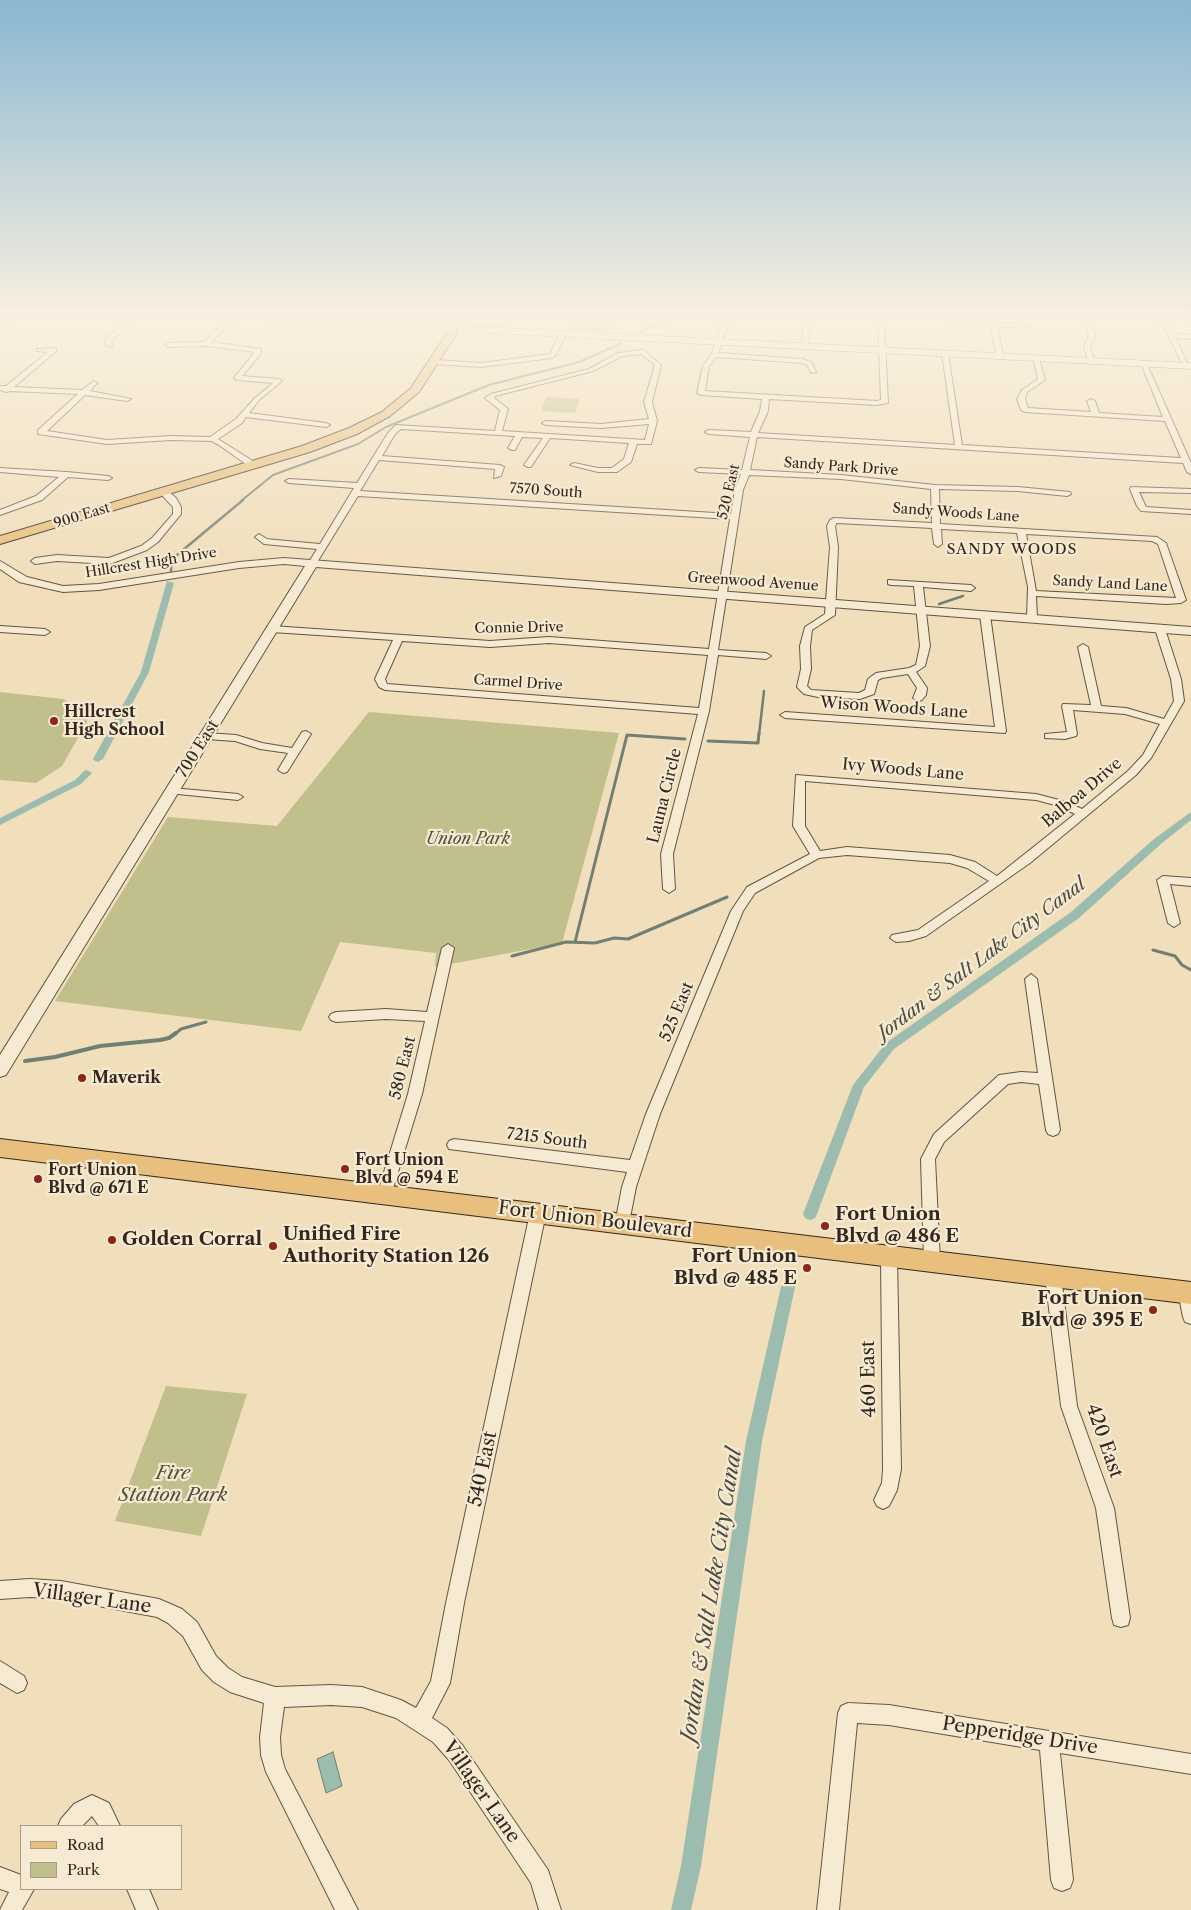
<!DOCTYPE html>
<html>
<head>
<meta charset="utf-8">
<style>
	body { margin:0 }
	#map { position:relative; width:1191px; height:1910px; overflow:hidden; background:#f1deba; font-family:"Libre Caslon Text",serif }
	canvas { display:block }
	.legend { position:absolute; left:20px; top:1825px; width:162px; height:65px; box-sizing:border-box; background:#f6ead2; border:1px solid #a89c8a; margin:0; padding:6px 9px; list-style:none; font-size:15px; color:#33271e }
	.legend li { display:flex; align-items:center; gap:10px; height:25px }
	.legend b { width:25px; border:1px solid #a89c8a }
</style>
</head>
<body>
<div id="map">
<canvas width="1191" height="1910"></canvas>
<ul class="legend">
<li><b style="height:6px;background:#e8bf7d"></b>Road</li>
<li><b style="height:14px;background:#c1bf8b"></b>Park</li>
</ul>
</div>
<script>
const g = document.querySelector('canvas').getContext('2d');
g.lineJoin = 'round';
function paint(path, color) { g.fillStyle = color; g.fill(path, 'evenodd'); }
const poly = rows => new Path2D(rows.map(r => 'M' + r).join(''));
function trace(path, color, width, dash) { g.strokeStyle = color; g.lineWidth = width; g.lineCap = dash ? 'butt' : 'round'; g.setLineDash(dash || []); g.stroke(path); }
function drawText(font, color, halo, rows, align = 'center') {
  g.font = font + ' "Libre Caslon Text",serif'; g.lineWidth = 4.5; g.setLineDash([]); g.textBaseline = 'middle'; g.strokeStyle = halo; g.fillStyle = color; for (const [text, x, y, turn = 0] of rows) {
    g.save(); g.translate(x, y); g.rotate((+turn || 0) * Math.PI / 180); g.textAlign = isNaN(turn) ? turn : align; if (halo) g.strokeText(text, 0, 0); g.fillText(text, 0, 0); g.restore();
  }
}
const green = poly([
	[575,319,611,319,606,332,569,330],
	[546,397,580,399,575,413,541,411],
	[0,692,63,699,84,711,87,718,87,722,62,766,36,783,0,780],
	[369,712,619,733,562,943,435,967,436,953,340,942,301,1031,55,1001,168,817,277,826],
	[166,1386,247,1394,201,1536,115,1521]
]);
const water = poly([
	[333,1752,342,1786,326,1793,317,1759,333,1752]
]);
const streamFar3 = poly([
	[642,331,665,319],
	[241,501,273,475,358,444,386,427,489,385,579,362,622,343]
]);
const streamFar2 = poly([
	[171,571,171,560,243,500],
	[939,604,963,596],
	[759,735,764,691]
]);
const streamFar1 = poly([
	[708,741,758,743,759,733],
	[575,942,627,735,685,739],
	[1153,950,1175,956,1182,965,1191,970],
	[512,956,566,942,595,943,614,938,628,939,727,897],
	[175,1034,181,1029,206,1022]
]);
const stream = poly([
	[25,1061,55,1057,100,1046,160,1040,169,1038,176,1033]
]);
const canal = poly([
	[167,581,174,583,149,672,103,759,98,762,95,761,93,759,141,672,167,581],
	[87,770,92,773,81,784,0,825,0,818,75,780,84,771,87,770],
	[1191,812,1191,820,1162,843,1079,918,894,1049,864,1087,817,1214,815,1218,810,1220,805,1218,803,1214,853,1085,886,1043,1071,912,1154,839,1191,812],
	[788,1281,793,1283,795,1287,762,1441,701,1866,691,1910,671,1910,681,1866,746,1441,781,1287,783,1283,788,1281]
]);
const minor = poly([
	[9,319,16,319,0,331,0,326,9,319],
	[127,319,134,319,111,341,112,347,105,345,106,339,127,319],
	[226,319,233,319,211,342,261,349,260,355,242,376,279,379,282,381,259,400,249,413,326,423,330,425,326,427,246,417,242,423,218,439,256,463,256,467,250,467,219,445,211,441,171,440,107,444,38,434,38,430,78,394,10,391,6,392,0,390,0,386,6,386,48,352,37,351,37,349,54,348,56,349,56,351,14,387,82,390,94,381,97,383,90,391,131,399,127,401,85,395,47,431,107,440,171,436,210,437,236,419,255,398,273,383,237,380,234,378,255,352,208,346,168,347,165,345,168,343,205,342,226,319],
	[724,319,730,319,718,353,803,359,812,363,816,372,811,373,807,365,802,363,716,357,709,366,705,391,877,401,881,400,878,319,884,319,888,403,877,405,769,399,768,411,758,433,955,445,942,353,945,351,948,353,962,445,1181,458,1165,421,1025,412,1021,410,1017,399,1022,390,1038,379,1033,358,1036,356,1039,358,1045,380,1027,392,1025,399,1028,408,1091,412,1087,401,1091,399,1095,401,1099,413,1163,417,1141,363,1146,362,1191,463,1191,474,1187,472,1183,463,757,437,750,470,841,475,935,485,1018,487,1070,492,1071,494,1067,496,1018,491,939,489,940,524,1157,537,1166,543,1186,600,1181,603,1166,604,1036,596,1037,618,1032,621,1027,618,1028,587,1017,533,941,529,942,544,938,547,934,544,932,528,837,523,835,526,838,547,835,615,812,630,810,646,811,669,807,686,811,690,859,693,865,690,868,679,876,673,909,668,916,665,920,646,914,586,891,585,888,584,888,580,971,585,975,588,971,591,923,587,930,646,925,666,916,672,927,688,926,695,922,700,918,701,913,698,917,688,908,674,882,678,878,680,874,694,860,699,818,697,804,694,797,687,801,669,800,646,805,627,825,614,830,547,827,526,830,520,834,518,932,523,931,489,841,479,749,475,743,490,718,650,766,653,771,656,766,659,718,655,709,711,673,854,675,889,669,893,663,889,661,854,698,714,385,690,379,687,375,679,393,640,272,632,267,629,272,626,490,641,549,637,709,649,730,519,358,496,316,564,309,562,317,549,264,544,255,537,259,534,267,539,276,540,320,544,354,488,289,483,285,481,289,479,357,483,388,433,396,425,495,431,500,410,485,398,491,394,589,369,618,353,643,350,661,365,652,402,657,421,651,444,637,444,631,462,617,472,598,472,570,465,574,463,598,468,612,468,624,459,629,443,550,438,531,467,528,467,524,465,543,438,522,437,515,450,512,450,508,448,515,436,401,429,395,434,382,456,500,465,504,467,501,476,494,478,495,469,379,460,360,491,731,514,735,490,741,474,699,472,695,470,699,468,742,470,750,437,709,434,705,432,709,430,751,432,760,411,762,399,701,395,697,393,703,366,711,355,724,319],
	[641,354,655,365,644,402,649,419,601,424,546,421,542,423,546,425,601,428,649,424,645,440,502,431,508,409,494,398,495,396,593,371,622,356,641,354],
	[1026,534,1152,541,1158,544,1176,598,1036,591,1026,534],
	[402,641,490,647,549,643,708,655,699,708,387,684,385,679,402,641],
	[804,319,810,319,808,346,805,348,802,346,804,319],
	[1084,319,1090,319,1095,336,1090,346,1094,360,1091,362,1088,360,1084,346,1089,336,1084,319],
	[1160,319,1166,319,1174,334,1191,335,1191,339,1176,338,1188,366,1183,365,1160,319],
	[948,321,1023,324,1026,326,1023,328,997,326,1003,356,1000,358,997,356,990,326,950,324,948,321],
	[564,331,567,333,555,356,552,358,481,367,435,364,432,362,435,360,481,363,550,354,561,333,564,331],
	[0,468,67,472,108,476,112,478,108,480,68,477,42,500,0,515,0,510,36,496,59,477,0,472,0,468],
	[1131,487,1191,489,1191,493,1139,492,1146,507,1191,510,1191,514,1141,511,1137,506,1130,489,1131,487],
	[160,489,166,489,176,498,181,507,181,514,158,542,147,550,110,564,57,561,35,564,31,561,35,558,57,555,109,558,141,546,152,538,173,514,173,507,160,493,160,489],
	[985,612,990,615,1006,731,1005,733,785,718,780,715,785,712,995,727,980,615,985,612],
	[0,626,45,629,50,632,45,635,0,632,0,626],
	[1160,626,1165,629,1181,679,1184,701,1151,758,1136,775,1030,863,926,936,909,941,896,942,890,938,892,935,918,930,989,881,967,868,950,863,847,855,819,858,755,893,743,911,660,1114,636,1187,628,1228,623,1230,618,1228,615,1224,622,1187,627,1172,449,1149,447,1145,449,1141,454,1139,630,1160,646,1114,731,911,747,887,810,854,793,826,796,775,1036,794,1067,802,1082,809,1128,771,1143,755,1160,724,1125,714,1073,710,1077,734,1076,736,1065,739,1045,738,1045,734,1067,732,1062,706,1063,704,1091,705,1078,647,1083,644,1088,647,1101,706,1126,708,1164,719,1174,701,1171,679,1155,629,1160,626],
	[805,781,1036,800,1059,806,1075,814,997,876,975,862,950,855,847,847,820,851,805,826,805,781],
	[306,731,311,734,287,772,283,773,278,770,288,753,260,749,235,741,206,739,201,736,206,733,236,735,262,743,292,748,302,732,306,731],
	[172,788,238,794,243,797,238,800,168,793,167,791,168,789,172,788],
	[1163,876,1191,878,1191,886,1170,884,1180,923,1174,927,1168,923,1157,880,1163,876],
	[448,944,454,948,422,1094,391,1195,389,1199,384,1201,379,1199,377,1195,408,1094,425,1021,386,1019,336,1022,331,1020,329,1017,331,1014,336,1012,386,1009,427,1012,442,948,448,944],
	[1031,974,1037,979,1060,1130,1058,1134,1053,1136,1048,1134,1046,1130,1039,1084,1021,1082,1008,1084,944,1142,935,1159,940,1261,937,1266,932,1268,927,1266,924,1261,921,1159,934,1134,999,1075,1021,1072,1038,1073,1025,979,1031,974],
	[538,1207,543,1209,546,1213,464,1603,450,1683,432,1718,447,1728,463,1746,548,1870,561,1910,539,1910,531,1883,449,1760,433,1742,396,1718,362,1707,331,1705,284,1707,280,1737,281,1755,285,1769,358,1910,335,1910,266,1772,261,1755,260,1737,264,1703,230,1692,214,1682,202,1670,183,1636,168,1623,157,1617,61,1599,30,1597,0,1599,0,1581,30,1579,61,1581,159,1599,182,1609,197,1622,216,1656,228,1668,242,1677,275,1687,331,1685,362,1687,401,1700,416,1708,431,1681,446,1603,530,1213,533,1209,538,1207],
	[889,1249,894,1251,897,1256,901,1469,897,1490,889,1506,883,1509,877,1506,874,1500,882,1483,883,1469,881,1256,884,1251,889,1249],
	[1053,1269,1059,1271,1061,1276,1077,1406,1114,1508,1130,1618,1128,1625,1121,1627,1114,1625,1112,1618,1096,1508,1061,1406,1045,1276,1047,1271,1053,1269],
	[1186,1285,1191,1287,1191,1324,1185,1322,1183,1317,1178,1292,1180,1287,1186,1285],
	[0,1661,24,1676,27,1683,24,1690,17,1693,0,1683,0,1661],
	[848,1703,889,1705,1191,1754,1191,1774,1060,1753,1073,1880,1070,1888,1062,1891,1054,1888,1051,1880,1040,1750,889,1725,857,1723,839,1910,817,1910,838,1713,841,1706,848,1703],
	[92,1795,109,1803,120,1826,99,1826,92,1816,82,1826,58,1826,61,1819,74,1804,92,1795],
	[0,1867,21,1875,21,1889,34,1889,22,1910,0,1910,9,1892,0,1889,0,1867],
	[127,1889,149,1889,158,1910,136,1910,127,1889]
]);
const tertiary = poly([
	[284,558,1191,627,1191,635,316,567,6,1075,0,1077,0,1055,305,566,284,564,239,568,99,590,63,592,19,582,0,569,0,561,27,577,63,586,99,584,239,562,284,558]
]);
const secondary = poly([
	[270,319,325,319,1191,363,1191,369,274,322,270,319]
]);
const primary = poly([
	[456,319,466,319,419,392,390,416,357,434,310,452,0,544,0,536,302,446,349,428,382,412,411,388,456,319],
	[0,1139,1191,1282,1191,1304,0,1157,0,1139]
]);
const markers = [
	[54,721,5,"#8f2418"],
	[82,1078,5,"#8f2418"],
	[345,1169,5,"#8f2418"],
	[38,1179,5,"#8f2418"],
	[825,1226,5,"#8f2418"],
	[112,1240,5,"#8f2418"],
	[273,1246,5,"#8f2418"],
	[807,1268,5,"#8f2418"],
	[1153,1310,5,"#8f2418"]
];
const farStreetnames = [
	["Sandy Park Drive",841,467,4],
	["7570 South",546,491,4],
	["520 East",729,492,-77],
	["Sandy Woods Lane",956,513,4],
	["900 East",82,516,-17],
	["Hillcrest High Drive",151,563,-9],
	["Greenwood Avenue",753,582,4],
	["Sandy Land Lane",1110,584,3],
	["Connie Drive",519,628,-1],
	["Carmel Drive",518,683,4]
];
const farNeighbourhoodnames = [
	["SANDY WOODS",1012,550]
];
const streetNames = [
	["Wison Woods Lane",894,708,4],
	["700 East",198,749,-58],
	["Ivy Woods Lane",903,770,5],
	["Balboa Drive",1082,793,-40],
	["Launa Circle",665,796,-76],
	["525 East",677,1012,-67],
	["580 East",403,1068,-76],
	["7215 South",547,1139,7]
];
const poiNames = [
	["Hillcrest",64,712],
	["High School",64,730],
	["Maverik",92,1078],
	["Fort Union",355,1160],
	["Blvd @ 594 E",355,1178],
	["Fort Union",48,1170],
	["Blvd @ 671 E",48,1188]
];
const parkNames = [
	["Union Park",468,839]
];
const waterNames = [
	["Jordan & Salt Lake City Canal",982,959,-37]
];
const nearPoinames = [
	["Fort Union",835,1215],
	["Blvd @ 486 E",835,1237],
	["Unified Fire",283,1235],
	["Authority Station 126",283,1257],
	["Golden Corral",122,1240],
	["Fort Union",797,1257,"right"],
	["Blvd @ 485 E",797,1279,"right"],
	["Fort Union",1143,1299,"right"],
	["Blvd @ 395 E",1143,1321,"right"]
];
const nearStreetnames = [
	["Fort Union Boulevard",595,1220,7],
	["460 East",869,1379,-91],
	["420 East",1104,1441,71],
	["540 East",483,1469,-78],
	["Villager Lane",92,1599,8],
	["Pepperidge Drive",1020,1736,9],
	["Villager Lane",481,1792,55]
];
const nearParknames = [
	["Fire",173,1474],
	["Station Park",173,1496]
];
const nearWaternames = [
	["Jordan & Salt Lake City Canal",712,1595,-81]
];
paint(green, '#c1bf8b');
paint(water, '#9bbcaf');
trace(water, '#718075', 1);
trace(streamFar3, '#718075', 2);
trace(streamFar2, '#718075', 2.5);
trace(streamFar1, '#718075', 3);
trace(stream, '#718075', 4);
paint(canal, '#9bbcaf');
trace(minor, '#625545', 2);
trace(tertiary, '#625545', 2);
trace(secondary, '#33271e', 1);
trace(primary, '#33271e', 2);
paint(minor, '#f6ead2');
paint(tertiary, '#f6ead2');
paint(secondary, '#f6ead2');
paint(primary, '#e8bf7d');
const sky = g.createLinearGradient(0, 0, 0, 586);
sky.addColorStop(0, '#89b7d1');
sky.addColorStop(0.54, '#f9f0e0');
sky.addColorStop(1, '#f9f0e000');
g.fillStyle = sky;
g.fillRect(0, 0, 1191, 586);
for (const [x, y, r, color] of markers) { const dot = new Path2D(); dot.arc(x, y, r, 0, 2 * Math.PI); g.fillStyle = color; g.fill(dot); trace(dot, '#f6ead2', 2); }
drawText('14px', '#33271e', '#f6ead2', farStreetnames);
g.letterSpacing = '1px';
drawText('15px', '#33271e', '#f6ead2', farNeighbourhoodnames);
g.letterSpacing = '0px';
drawText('16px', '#33271e', '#f6ead2', streetNames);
drawText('bold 16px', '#33271e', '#f6ead2', poiNames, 'left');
drawText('italic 16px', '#564d39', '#f6ead2', parkNames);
drawText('italic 18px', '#4d4c42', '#f6ead2', waterNames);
drawText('bold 19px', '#33271e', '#f6ead2', nearPoinames, 'left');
drawText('19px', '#33271e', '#f6ead2', nearStreetnames);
drawText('italic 19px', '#564d39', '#f6ead2', nearParknames);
drawText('italic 21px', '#4d4c42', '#f6ead2', nearWaternames);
</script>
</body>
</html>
